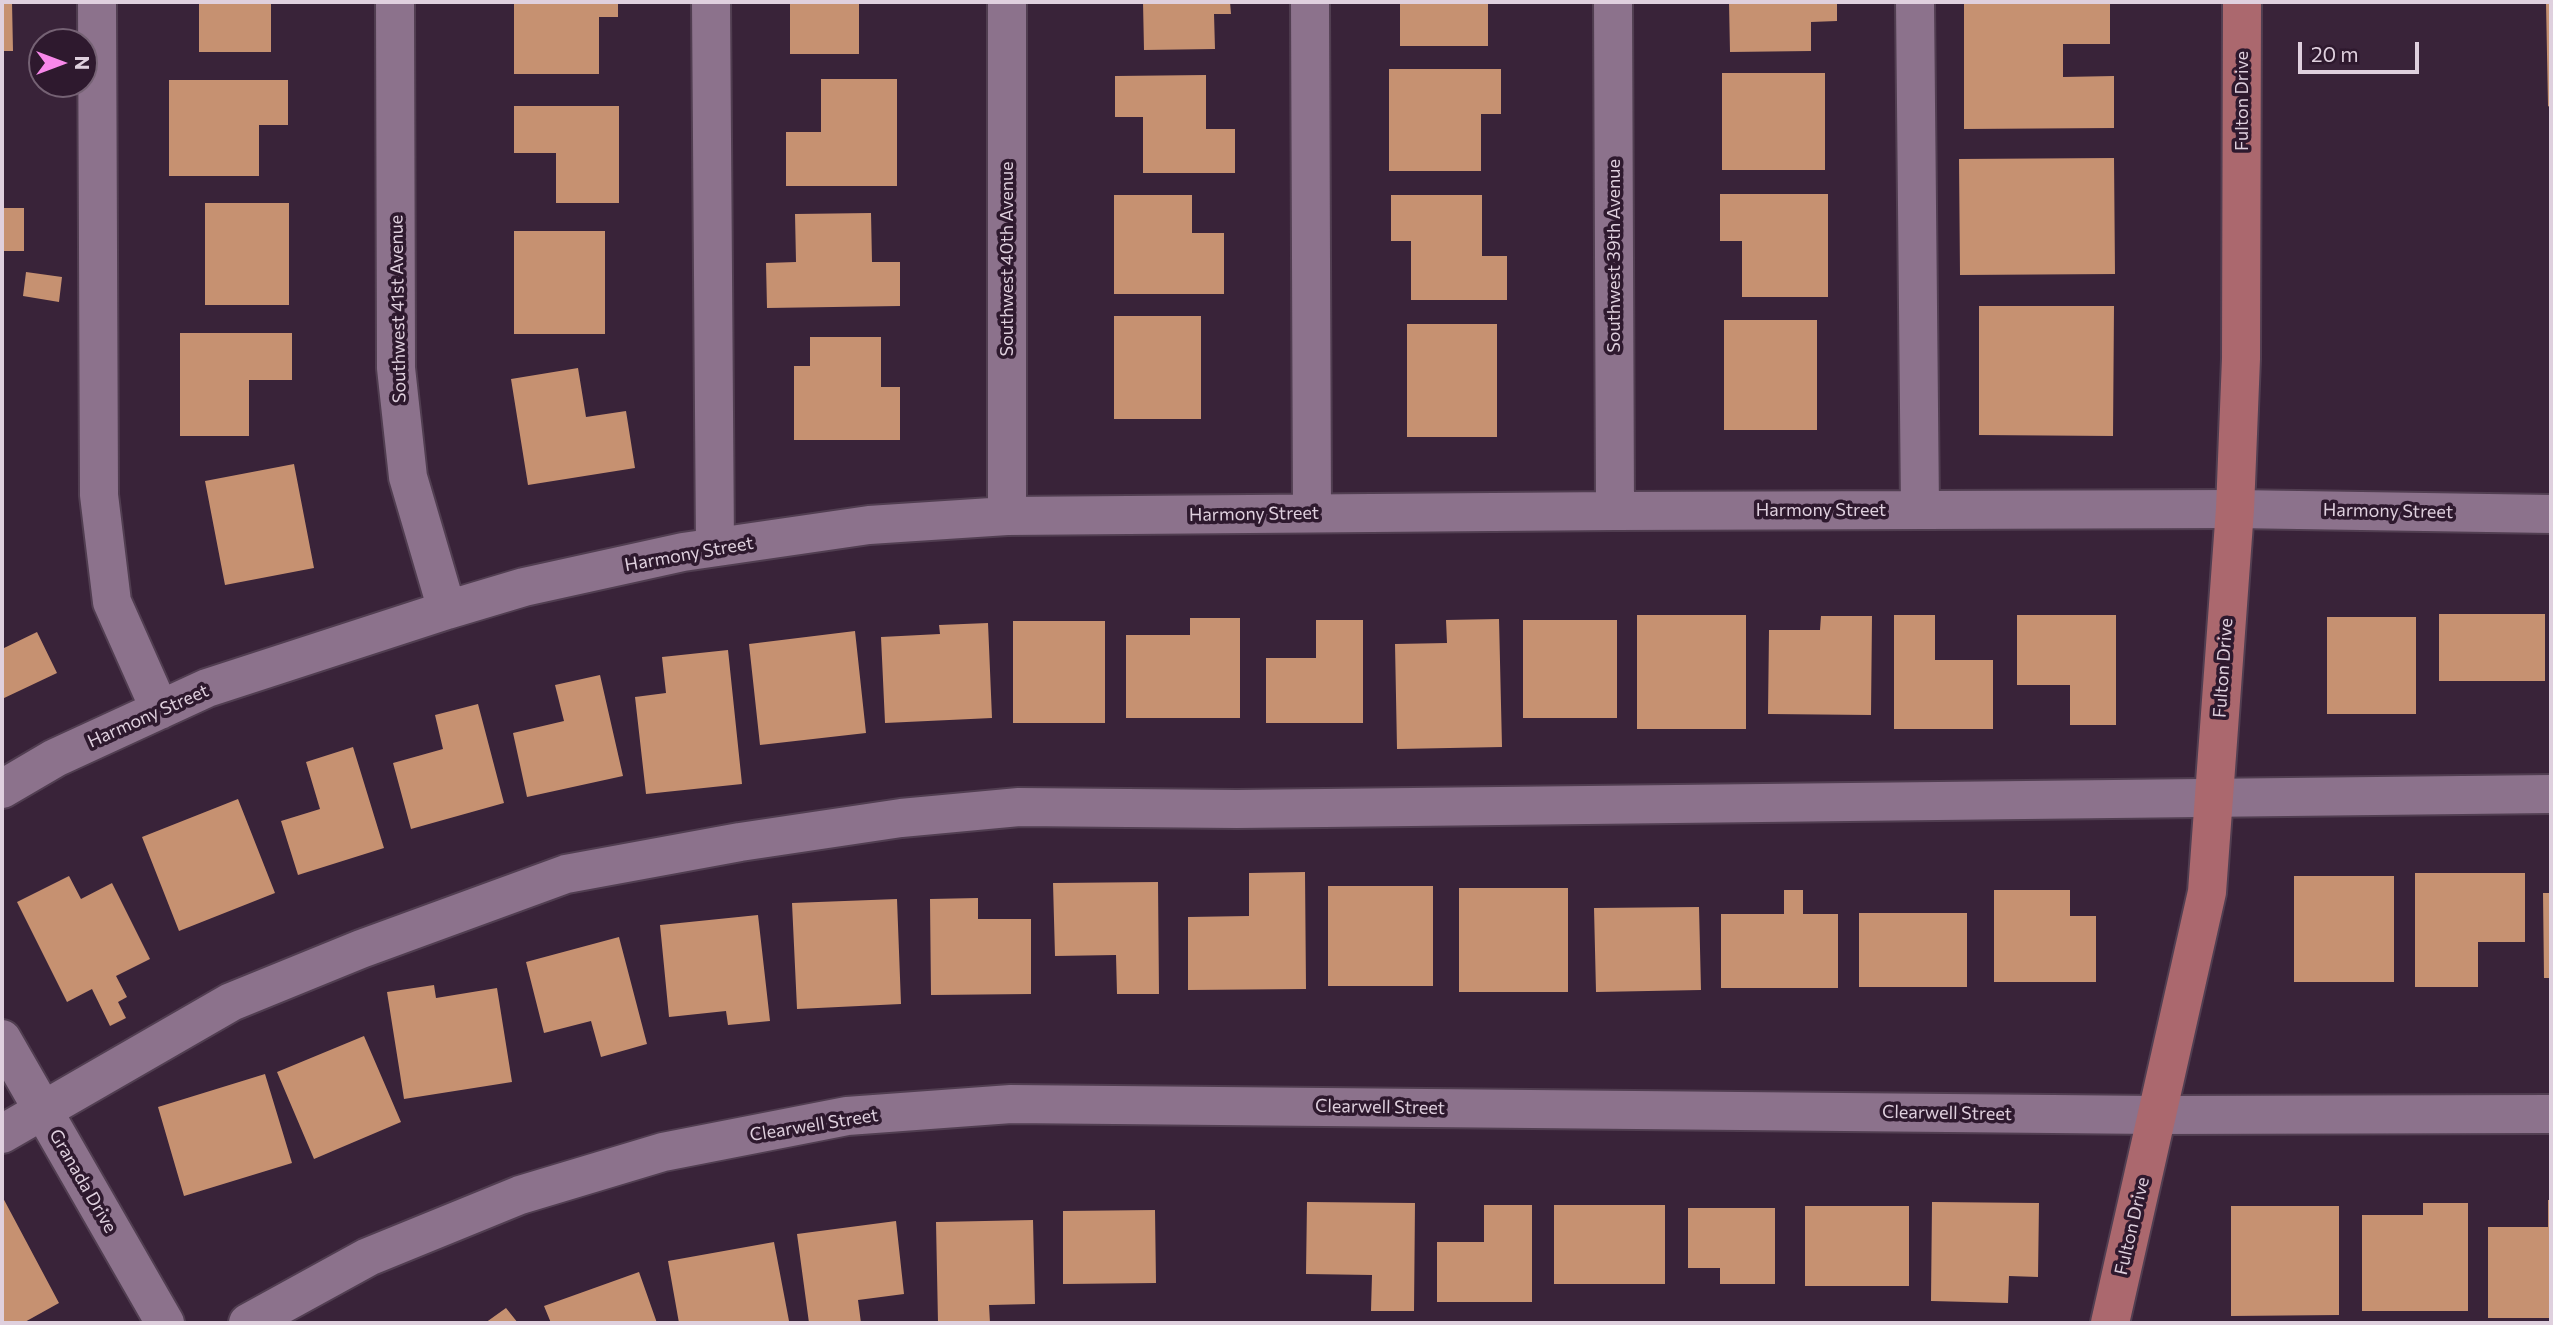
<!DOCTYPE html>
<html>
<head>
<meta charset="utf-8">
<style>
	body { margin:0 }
	#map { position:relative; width:2553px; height:1325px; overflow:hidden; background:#392339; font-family:Commissioner,sans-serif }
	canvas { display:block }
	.frame { position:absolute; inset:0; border:4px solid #dfd0de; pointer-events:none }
	.north { position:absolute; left:28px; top:28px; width:70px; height:70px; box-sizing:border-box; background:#2e192e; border:2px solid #756274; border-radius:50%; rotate:90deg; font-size:19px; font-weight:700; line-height:28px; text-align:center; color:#dfd0de }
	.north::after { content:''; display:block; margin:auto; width:24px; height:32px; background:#f888ea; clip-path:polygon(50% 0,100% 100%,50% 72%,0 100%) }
	.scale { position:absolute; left:2298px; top:42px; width:121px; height:32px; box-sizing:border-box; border:4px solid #dfd0de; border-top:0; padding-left:9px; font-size:21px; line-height:24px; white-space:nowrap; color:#dfd0de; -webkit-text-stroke:5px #2e192e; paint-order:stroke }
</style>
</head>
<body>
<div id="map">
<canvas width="2553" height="1325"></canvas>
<div class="frame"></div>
<div class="north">N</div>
<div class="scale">20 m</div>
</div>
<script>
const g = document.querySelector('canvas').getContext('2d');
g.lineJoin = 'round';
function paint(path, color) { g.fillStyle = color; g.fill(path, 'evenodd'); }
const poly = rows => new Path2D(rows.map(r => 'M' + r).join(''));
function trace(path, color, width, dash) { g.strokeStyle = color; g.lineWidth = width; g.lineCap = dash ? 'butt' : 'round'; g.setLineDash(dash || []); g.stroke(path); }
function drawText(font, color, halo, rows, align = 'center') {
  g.font = font + ' Commissioner,sans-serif'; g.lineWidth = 7; g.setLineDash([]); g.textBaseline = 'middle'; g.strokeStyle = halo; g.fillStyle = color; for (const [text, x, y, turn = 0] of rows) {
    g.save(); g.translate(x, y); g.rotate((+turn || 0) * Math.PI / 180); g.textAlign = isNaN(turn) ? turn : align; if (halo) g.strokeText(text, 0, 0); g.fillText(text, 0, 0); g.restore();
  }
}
const building = poly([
	[2,2,12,2,13,51,2,51],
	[199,2,271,2,271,52,199,52],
	[514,2,618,2,618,17,599,17,599,74,514,74],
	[790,2,859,2,859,54,790,54],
	[1143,2,1230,2,1231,14,1214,14,1215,49,1144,50],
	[1400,2,1488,2,1488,46,1400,46],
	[1729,2,1837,2,1837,21,1811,22,1811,51,1730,52],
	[1964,2,2110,2,2110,44,2063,44,2063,77,2114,76,2114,128,1964,129],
	[2546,2,2551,2,2551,108,2548,106],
	[1389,69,1501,69,1501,114,1481,114,1481,171,1389,171],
	[1722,73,1825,73,1825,170,1722,170],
	[1206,75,1206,129,1235,129,1235,173,1143,173,1143,117,1115,117,1115,76],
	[821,79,897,79,897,186,786,186,786,132,821,132],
	[169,80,288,80,288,125,259,125,259,176,169,176],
	[514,106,619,106,619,203,556,203,556,153,514,153],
	[2114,158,2115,274,1960,275,1959,159],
	[1720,194,1828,194,1828,297,1742,297,1742,241,1720,241],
	[1114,195,1192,195,1192,233,1224,233,1224,294,1114,294],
	[1391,195,1482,195,1482,256,1507,256,1507,300,1411,300,1411,241,1391,241],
	[205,203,289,203,289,305,205,305],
	[2,208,24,208,24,251,2,251],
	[871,213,872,262,900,262,900,306,767,308,766,263,796,262,795,214],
	[514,231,605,231,605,334,514,334],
	[26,272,62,277,59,302,23,296],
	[1979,306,2114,306,2113,436,1979,435],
	[1114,316,1201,316,1201,419,1114,419],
	[1724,320,1817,320,1817,430,1724,430],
	[1407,324,1497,324,1497,437,1407,437],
	[180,333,292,333,292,380,249,380,249,436,180,436],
	[810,337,881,337,881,387,900,387,900,440,794,440,794,366,810,366],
	[578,368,586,417,626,411,635,468,528,485,511,379],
	[294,464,314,568,225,585,205,481],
	[2439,614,2545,614,2545,681,2439,681],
	[1637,615,1746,615,1746,729,1637,729],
	[1894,615,1935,615,1935,660,1993,660,1993,729,1894,729],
	[2017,615,2116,615,2116,725,2070,725,2070,685,2017,685],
	[1821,616,1872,616,1871,715,1768,714,1769,630,1820,630],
	[2327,617,2416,617,2416,714,2327,714],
	[1190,618,1240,618,1240,718,1126,718,1126,635,1190,635],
	[1499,619,1502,747,1397,749,1395,644,1447,643,1446,620],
	[1316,620,1363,620,1363,723,1266,723,1266,658,1316,658],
	[1523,620,1617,620,1617,718,1523,718],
	[1013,621,1105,621,1105,723,1013,723],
	[988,623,992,718,885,723,881,637,940,634,939,625],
	[855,631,866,733,760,745,749,644],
	[37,632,57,673,2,699,2,649],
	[728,650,742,784,646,794,635,697,666,693,662,657],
	[600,675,623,776,527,797,513,733,564,721,555,685],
	[478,704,504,803,411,829,393,763,443,749,435,715],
	[353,747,384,848,298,875,281,821,320,809,306,762],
	[238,799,275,893,179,931,142,837],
	[1305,872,1306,989,1188,990,1188,917,1249,916,1249,873],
	[2415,873,2525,873,2525,942,2478,942,2478,987,2415,987],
	[69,876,81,899,112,883,150,959,116,976,127,997,118,1002,126,1018,110,1026,92,989,67,1002,17,902],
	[2294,876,2394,876,2394,982,2294,982],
	[1158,882,1159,994,1117,994,1116,955,1055,956,1053,883],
	[1328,886,1433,886,1433,986,1328,986],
	[1459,888,1568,888,1568,992,1459,992],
	[1784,890,1803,890,1803,914,1838,914,1838,988,1721,988,1721,914,1784,914],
	[1994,890,2070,890,2070,916,2096,916,2096,982,1994,982],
	[2543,893,2551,893,2551,978,2544,978],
	[978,898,978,919,1031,919,1031,994,931,995,930,899],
	[897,899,901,1004,797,1009,792,903],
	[1699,907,1701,990,1596,992,1594,908],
	[1859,913,1967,913,1967,987,1859,987],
	[758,915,770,1021,728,1025,726,1011,669,1017,660,925],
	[619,937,647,1044,601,1057,591,1021,544,1033,526,962],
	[434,985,436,998,497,988,512,1082,404,1099,387,992],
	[364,1036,401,1122,314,1159,277,1072],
	[265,1074,292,1163,184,1196,158,1107],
	[2,1196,59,1303,23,1323,2,1323],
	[2548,1200,2551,1200,2551,1318,2488,1318,2488,1227,2548,1227],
	[1307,1202,1415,1203,1414,1311,1371,1311,1372,1275,1306,1274],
	[1932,1202,2039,1203,2038,1277,2009,1276,2008,1303,1931,1301],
	[2423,1203,2468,1203,2468,1311,2362,1311,2362,1215,2423,1215],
	[1484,1205,1532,1205,1532,1302,1437,1302,1437,1242,1484,1242],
	[1554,1205,1665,1205,1665,1284,1554,1284],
	[1805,1206,1909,1206,1909,1286,1805,1286],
	[2231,1206,2339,1206,2339,1315,2231,1316],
	[1688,1208,1775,1208,1775,1284,1720,1284,1720,1268,1688,1268],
	[1155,1210,1156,1283,1063,1284,1063,1211],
	[1033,1220,1035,1304,989,1305,990,1323,938,1323,936,1222],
	[896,1221,904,1294,858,1300,861,1323,809,1323,797,1234],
	[774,1242,789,1321,774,1323,679,1323,668,1261],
	[639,1272,657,1323,551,1323,544,1306],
	[506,1308,518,1323,485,1323]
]);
const minor = poly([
	[97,2,99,495,112,602,160,710],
	[395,2,396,368,408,477,447,610],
	[711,2,715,547],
	[1007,2,1007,516],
	[1310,2,1312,513],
	[1613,2,1615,511],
	[1915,2,1920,510],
	[2,789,55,758,207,688,447,610,524,587,683,552,869,525,1007,516,1615,511,2235,509,2551,514],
	[2,1039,165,1323],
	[2,1134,231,1002,361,949,566,874,740,842,901,818,1019,807,1237,809,2551,794],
	[248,1323,368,1257,520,1195,663,1152,847,1116,1011,1104,2156,1115,2551,1114]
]);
const major = poly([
	[2110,1323,2207,892,2235,509,2241,359,2242,2]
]);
const streetNames = [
	["Fulton Drive",2242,101,-90],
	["Southwest 39th Avenue",1614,256,-90],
	["Southwest 40th Avenue",1007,259,-90],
	["Southwest 41st Avenue",398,309,-91],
	["Harmony Street",1821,510],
	["Harmony Street",2388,511,1],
	["Harmony Street",1254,514,-1],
	["Harmony Street",689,554,-10],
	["Fulton Drive",2223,668,-86],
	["Harmony Street",148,716,-24],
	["Clearwell Street",1380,1107,1],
	["Clearwell Street",1947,1113,1],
	["Clearwell Street",814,1125,-9],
	["Granada Drive",83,1181,60],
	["Fulton Drive",2132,1226,-77]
];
paint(building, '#c69171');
trace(minor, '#513e51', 42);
trace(major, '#513e51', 42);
trace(minor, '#8c728c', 38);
trace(major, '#ab686e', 38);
drawText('18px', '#dfd0de', '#2e192e', streetNames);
</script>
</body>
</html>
